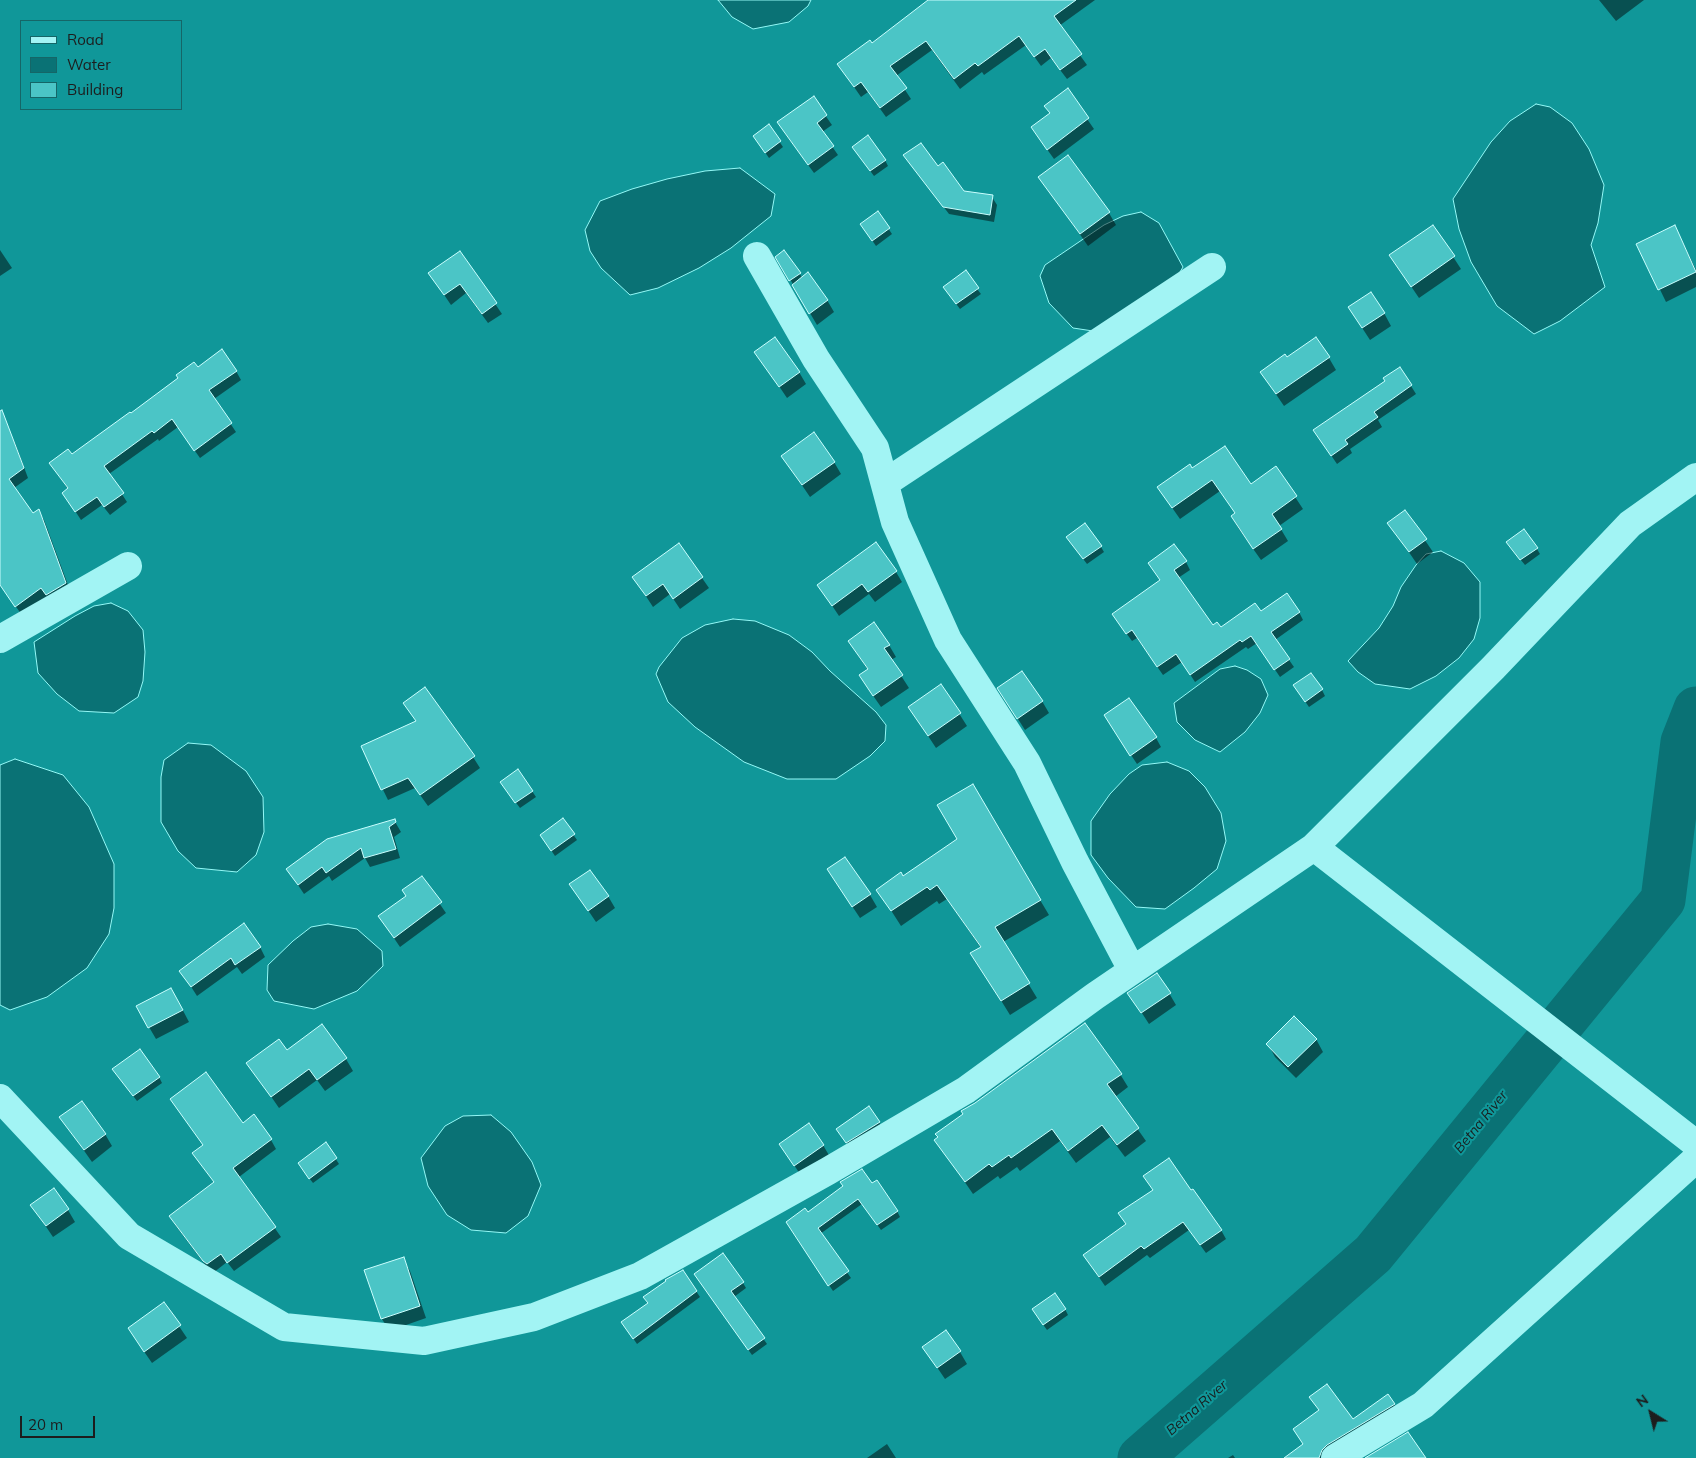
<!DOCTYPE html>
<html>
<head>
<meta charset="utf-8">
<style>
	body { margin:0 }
	#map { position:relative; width:1696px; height:1458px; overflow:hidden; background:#109799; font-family:Mulish,sans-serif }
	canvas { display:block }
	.legend { position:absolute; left:20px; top:20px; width:162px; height:90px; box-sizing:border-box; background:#109799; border:1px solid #156667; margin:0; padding:6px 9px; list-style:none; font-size:15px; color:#1d1d1d }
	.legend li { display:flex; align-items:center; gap:10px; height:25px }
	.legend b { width:25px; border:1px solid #156667 }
	.north { position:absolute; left:1626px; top:1388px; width:50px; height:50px; -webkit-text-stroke:4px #109799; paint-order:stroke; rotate:324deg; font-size:14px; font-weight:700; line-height:20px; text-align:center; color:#1d1d1d }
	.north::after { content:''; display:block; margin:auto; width:18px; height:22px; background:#1d1d1d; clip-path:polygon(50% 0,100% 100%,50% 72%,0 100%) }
	.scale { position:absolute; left:20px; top:1416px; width:75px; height:22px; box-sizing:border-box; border:2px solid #1d1d1d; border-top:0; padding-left:6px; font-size:15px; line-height:18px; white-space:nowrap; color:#1d1d1d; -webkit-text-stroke:4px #109799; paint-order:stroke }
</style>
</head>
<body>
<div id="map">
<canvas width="1696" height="1458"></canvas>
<ul class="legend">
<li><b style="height:6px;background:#a2f4f4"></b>Road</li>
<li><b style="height:14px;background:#0a7275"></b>Water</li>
<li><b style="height:14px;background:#4bc5c6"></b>Building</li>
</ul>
<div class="north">N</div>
<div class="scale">20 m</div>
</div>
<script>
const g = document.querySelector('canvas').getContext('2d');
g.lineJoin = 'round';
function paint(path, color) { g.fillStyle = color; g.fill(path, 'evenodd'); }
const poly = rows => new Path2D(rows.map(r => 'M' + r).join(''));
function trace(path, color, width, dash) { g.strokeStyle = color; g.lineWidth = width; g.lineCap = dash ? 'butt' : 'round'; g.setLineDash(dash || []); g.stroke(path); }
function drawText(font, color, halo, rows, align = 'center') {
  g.font = font + ' Mulish,sans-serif'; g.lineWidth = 4; g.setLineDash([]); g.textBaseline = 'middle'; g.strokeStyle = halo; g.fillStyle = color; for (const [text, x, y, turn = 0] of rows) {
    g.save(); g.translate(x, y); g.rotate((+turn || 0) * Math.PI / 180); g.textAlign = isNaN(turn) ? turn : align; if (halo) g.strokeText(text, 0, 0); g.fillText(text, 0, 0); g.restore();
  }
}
const water = poly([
	[718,0,811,0,808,6,789,22,753,29,732,17,718,0],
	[1536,104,1550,107,1572,123,1589,149,1604,185,1598,223,1591,245,1605,287,1560,321,1534,334,1497,306,1471,262,1459,229,1453,199,1491,142,1510,121,1536,104],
	[740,168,775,194,771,216,731,248,699,268,658,288,630,295,601,268,590,251,585,230,600,201,632,189,667,179,705,171,740,168],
	[1141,212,1159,223,1183,267,1172,285,1093,331,1073,328,1049,303,1040,276,1045,265,1104,225,1123,216,1141,212],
	[1441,551,1464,563,1480,582,1480,618,1474,639,1459,658,1436,676,1410,689,1375,684,1358,672,1348,661,1379,628,1393,606,1401,587,1416,565,1426,554,1441,551],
	[111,603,128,611,143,630,145,652,143,681,138,697,114,713,79,711,57,694,38,673,34,642,75,616,94,606,111,603],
	[733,619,755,621,789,635,812,652,830,671,876,712,886,725,885,741,870,756,836,779,787,779,744,762,695,727,668,702,656,674,659,667,682,638,705,625,733,619],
	[1235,666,1247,670,1261,679,1268,695,1260,713,1245,732,1220,752,1195,740,1177,722,1174,703,1220,669,1235,666],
	[188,743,211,745,246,771,263,797,264,832,256,855,237,872,196,868,178,851,161,822,161,777,164,760,188,743],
	[15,759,63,775,89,807,114,864,114,908,109,934,87,968,47,997,10,1010,0,1005,0,765,15,759],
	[1167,762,1189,771,1205,787,1221,813,1226,841,1217,869,1194,888,1165,909,1136,907,1108,878,1091,855,1091,821,1110,794,1129,774,1142,765,1167,762],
	[328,924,357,929,382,951,383,966,357,991,314,1009,274,1001,267,990,268,965,293,941,311,927,328,924],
	[491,1115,511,1132,532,1162,541,1185,528,1216,506,1233,471,1230,447,1215,428,1186,421,1158,445,1126,463,1116,491,1115]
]);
const shadow = poly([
	[930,0,1095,0,1059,26,1087,65,1067,79,1051,58,1041,66,1026,45,984,75,982,72,960,89,932,50,896,76,911,99,886,117,868,92,861,97,845,74,871,44],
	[1599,0,1644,0,1616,21],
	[1067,90,1094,129,1054,159,1039,138,1051,114],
	[813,98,832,125,822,132,838,155,814,173,784,132],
	[769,126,783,147,769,158,758,142],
	[857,153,885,160,888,166,874,176],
	[905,156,938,168,963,192,992,197,997,205,994,222,949,214],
	[1068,156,1109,213,1116,225,1088,246,1040,177],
	[878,213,892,234,876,246,865,230],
	[1433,226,1461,269,1419,298,1398,267],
	[1681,239,1696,270,1696,287,1666,302,1638,244],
	[0,250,12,268,0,276],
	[460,252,502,314,488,323,466,293,451,305,430,274],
	[777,257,800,274,802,278,827,300,834,312,817,325],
	[977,289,981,294,960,309,948,293],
	[1384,313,1391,326,1370,340,1357,320],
	[756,352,799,372,806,384,787,398],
	[1329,358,1336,370,1284,406,1269,384,1286,359],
	[197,369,236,371,241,380,214,399,236,432,200,458,178,427,159,441,158,439,109,474,127,502,110,515,102,505,81,520,68,500,68,489,51,463,72,456],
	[1411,386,1416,394,1378,420,1382,427,1350,449,1352,453,1337,464,1320,439],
	[10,435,15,443,28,478,14,488,33,515,38,511,44,520,71,593,22,615,0,585,0,442],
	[782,456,834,462,841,474,810,497],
	[1276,468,1303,509,1279,526,1288,541,1261,560,1239,529,1232,517,1236,514,1220,491,1180,519,1166,499,1192,470,1251,486],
	[1405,511,1433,552,1417,564,1389,523],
	[1071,543,1101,547,1104,552,1087,564],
	[679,545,709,588,680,609,670,594,653,607,634,578],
	[1511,548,1537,549,1540,554,1525,565],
	[1186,562,1190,570,1178,578,1213,626,1221,629,1299,612,1303,620,1275,640,1294,667,1280,677,1257,643,1248,649,1246,647,1195,682,1182,662,1163,675,1137,638,1132,641,1118,622,1161,581,1154,571],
	[896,572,902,582,875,602,869,594,839,616,819,586],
	[849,641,889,645,896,657,891,660,909,688,881,707,867,687,868,670],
	[941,685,967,726,936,748,909,707],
	[1322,690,1325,696,1309,707,1298,691],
	[1006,700,1042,701,1049,713,1025,730],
	[1111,725,1156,738,1161,747,1137,764],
	[362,747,473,757,480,768,428,806,415,788,388,800],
	[972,786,1049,915,1003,942,1037,998,1010,1015,981,968,981,948,947,899,939,904,937,901,901,926,878,890,903,877,958,840],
	[505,788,532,791,536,797,520,808],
	[394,820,401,832,394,837,400,858,370,867,365,858,332,881,329,876,304,894,294,879],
	[563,820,577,840,555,856,545,841],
	[828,870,870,895,877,907,860,918],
	[422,878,446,913,400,947,379,916,407,897],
	[571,885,608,896,615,908,596,922],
	[260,947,265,957,242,974,237,967,197,996,181,971],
	[1129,993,1169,993,1176,1005,1149,1024],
	[178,1001,189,1022,156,1039,149,1027],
	[1316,1039,1323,1052,1296,1078,1275,1057,1268,1044],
	[346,1059,353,1071,325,1091,317,1080,279,1108,248,1063],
	[1120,1074,1128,1087,1115,1097,1146,1141,1125,1157,1110,1137,1076,1163,1060,1141,1020,1171,1017,1167,1000,1179,998,1176,973,1194,936,1140],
	[117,1075,159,1077,162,1083,137,1101],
	[869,1107,883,1128,850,1147,841,1135],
	[61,1118,105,1134,112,1146,92,1162],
	[271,1140,276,1149,239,1177,281,1237,234,1271,227,1262,213,1273,210,1271,176,1226,171,1217,215,1183,200,1163],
	[326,1144,339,1164,313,1183,302,1169],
	[780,1144,823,1145,830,1157,802,1177],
	[1144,1177,1221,1230,1226,1239,1206,1253,1189,1230,1150,1258,1147,1255,1105,1286,1090,1264,1127,1225,1154,1191],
	[872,1185,897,1211,900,1217,881,1230,862,1204,820,1234,851,1278,833,1291,790,1228,844,1187],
	[32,1206,68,1210,75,1222,53,1237],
	[403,1259,410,1271,426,1318,389,1331,382,1319,366,1271],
	[699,1280,743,1283,746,1288,734,1297,767,1344,752,1355],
	[696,1291,700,1297,637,1344,626,1328,649,1304],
	[164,1304,187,1338,152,1363,136,1340],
	[1065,1309,1068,1315,1047,1330,1036,1315],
	[924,1348,960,1352,967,1364,945,1379],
	[1311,1398,1353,1421,1394,1404,1400,1414,1329,1458,1286,1458,1304,1445,1320,1411],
	[887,1444,896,1458,867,1458],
	[1233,1455,1235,1458,1228,1458]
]);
const river = poly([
	[1140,1458,1373,1254,1663,900,1683,742,1696,709]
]);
const building = poly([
	[928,0,1076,0,1054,16,1082,54,1060,70,1045,49,1034,57,1019,36,978,66,975,63,954,79,926,41,890,66,907,88,880,108,861,82,854,87,837,64,870,40,872,43,928,0],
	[1068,88,1089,118,1047,150,1031,127,1050,113,1044,106,1068,88],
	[814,96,827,115,817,123,834,146,808,165,777,122,814,96],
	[769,124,781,141,765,153,753,136,769,124],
	[868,135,886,160,870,171,852,147,868,135],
	[921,143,938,166,943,162,964,191,993,195,990,215,943,207,903,155,921,143],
	[1068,155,1110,212,1080,234,1038,177,1068,155],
	[878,211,890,228,872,241,860,224,878,211],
	[1433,225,1455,256,1411,287,1389,255,1433,225],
	[1675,225,1696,272,1658,290,1636,244,1675,225],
	[784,250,801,273,789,281,775,257,784,250],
	[460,251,497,303,482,314,460,284,444,295,428,273,460,251],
	[966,270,979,288,956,304,943,287,966,270],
	[808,272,828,300,809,314,792,285,808,272],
	[1371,292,1385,313,1362,328,1348,307,1371,292],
	[775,337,800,372,779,387,754,352,775,337],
	[1316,337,1330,357,1276,394,1260,372,1285,354,1287,357,1316,337],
	[222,349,237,371,209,390,232,423,194,451,172,419,154,433,152,431,104,466,124,493,104,507,97,497,75,512,62,493,68,488,49,463,68,449,72,454,130,412,131,413,178,378,176,375,194,362,198,367,222,349],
	[1400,367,1412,385,1374,412,1378,417,1345,440,1348,444,1331,456,1313,430,1385,381,1383,378,1400,367],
	[2,410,24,468,9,479,33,513,39,509,66,583,46,595,41,588,15,607,0,585,0,411,2,410],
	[814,432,835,462,802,485,781,456,814,432],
	[1225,446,1251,484,1276,466,1297,496,1272,514,1282,529,1253,549,1231,516,1235,513,1212,480,1172,508,1157,487,1190,464,1192,468,1225,446],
	[1405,510,1427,539,1409,552,1387,523,1405,510],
	[1085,523,1102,546,1083,559,1066,537,1085,523],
	[1524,529,1538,548,1520,560,1506,542,1524,529],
	[876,542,897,571,868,592,862,584,832,606,817,585,876,542],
	[679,543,703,577,673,599,663,584,646,596,632,577,679,543],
	[1174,544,1187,561,1174,570,1213,625,1217,622,1221,627,1255,603,1261,611,1287,593,1300,612,1271,632,1290,659,1274,670,1251,636,1242,642,1240,640,1190,675,1176,654,1157,667,1132,630,1126,634,1112,614,1160,580,1148,563,1174,544],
	[874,622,890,645,884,648,903,675,873,696,859,675,868,669,848,641,874,622],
	[1022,671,1043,701,1017,719,997,688,1022,671],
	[1311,673,1323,689,1305,702,1293,685,1311,673],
	[941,684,961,713,928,736,908,707,941,684],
	[425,687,475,756,420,795,408,778,381,790,361,746,416,721,403,703,425,687],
	[1129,698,1157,737,1130,756,1104,715,1129,698],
	[518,769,533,791,515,803,500,782,518,769],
	[973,784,1041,900,995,927,1030,983,1001,1001,970,953,981,947,937,885,930,890,927,887,891,911,876,890,901,872,903,876,957,839,937,805,973,784],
	[563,818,575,834,551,851,540,835,563,818],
	[395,819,396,822,389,827,396,849,364,858,361,848,326,873,322,867,298,885,286,869,327,839,395,819],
	[845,857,871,894,852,907,827,869,845,857],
	[590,870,609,896,588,911,569,884,590,870],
	[422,876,442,902,394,938,378,916,406,896,402,890,422,876],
	[244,923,261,947,235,965,231,958,191,987,179,971,244,923],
	[1157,973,1171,993,1141,1013,1127,993,1157,973],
	[171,988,183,1010,148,1028,136,1006,171,988],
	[1294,1016,1317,1039,1288,1067,1266,1044,1294,1016],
	[1085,1023,1122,1074,1107,1084,1139,1128,1117,1145,1102,1125,1068,1151,1052,1129,1011,1158,1009,1155,992,1167,989,1164,965,1182,934,1140,938,1137,935,1134,963,1114,961,1111,975,1103,1085,1023],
	[322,1024,347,1058,317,1080,309,1069,271,1097,246,1063,279,1039,287,1050,322,1024],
	[140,1049,160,1077,133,1096,112,1069,140,1049],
	[206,1072,243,1123,254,1114,272,1139,233,1168,276,1227,227,1263,221,1254,207,1264,203,1261,169,1216,214,1182,192,1153,203,1145,170,1099,206,1072],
	[82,1101,106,1134,84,1150,59,1117,82,1101],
	[869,1106,880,1122,846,1143,836,1129,869,1106],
	[809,1123,824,1145,794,1166,779,1144,809,1123],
	[326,1142,337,1158,309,1179,298,1163,326,1142],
	[1169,1158,1191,1190,1193,1189,1222,1230,1200,1245,1183,1222,1144,1249,1141,1246,1099,1277,1083,1255,1126,1224,1118,1213,1153,1190,1143,1176,1169,1158],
	[862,1169,872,1183,877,1180,898,1211,877,1225,858,1199,818,1228,849,1271,828,1286,786,1222,805,1208,808,1212,843,1186,840,1182,862,1169],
	[54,1188,69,1209,46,1226,30,1205,54,1188],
	[723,1253,744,1282,731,1291,765,1338,748,1350,694,1274,723,1253],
	[404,1257,420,1306,381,1319,364,1270,404,1257],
	[683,1270,697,1291,633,1339,621,1322,648,1303,643,1297,666,1281,665,1280,683,1270],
	[1055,1293,1066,1309,1043,1325,1032,1309,1055,1293],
	[164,1302,181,1325,144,1352,128,1328,164,1302],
	[946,1330,961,1351,937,1368,922,1347,946,1330],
	[1327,1384,1353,1419,1388,1394,1395,1404,1327,1445,1322,1450,1319,1458,1284,1458,1303,1444,1293,1429,1319,1410,1309,1397,1327,1384],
	[1408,1432,1426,1458,1365,1458,1408,1432]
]);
const minor = poly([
	[757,256,816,359,875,448,895,522,948,640,1027,763,1075,862,1132,970],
	[885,483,1212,267],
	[0,639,128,566],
	[1314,847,1696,1144],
	[0,1098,129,1236,284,1327,424,1341,534,1317,640,1276,828,1171,966,1090,1095,996,1314,847,1493,668,1630,524,1696,477],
	[1335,1458,1423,1405,1696,1159]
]);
const waterNames = [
	["Betna River",1481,1122,-51],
	["Betna River",1197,1408,-41]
];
paint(water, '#0a7275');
trace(water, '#94f8f6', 1);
paint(shadow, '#0007');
trace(river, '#0a7275', 45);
paint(building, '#4bc5c6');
trace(building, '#cafefe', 1);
trace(minor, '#a2f4f4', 28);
drawText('italic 14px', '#191d1d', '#109799', waterNames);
</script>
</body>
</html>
